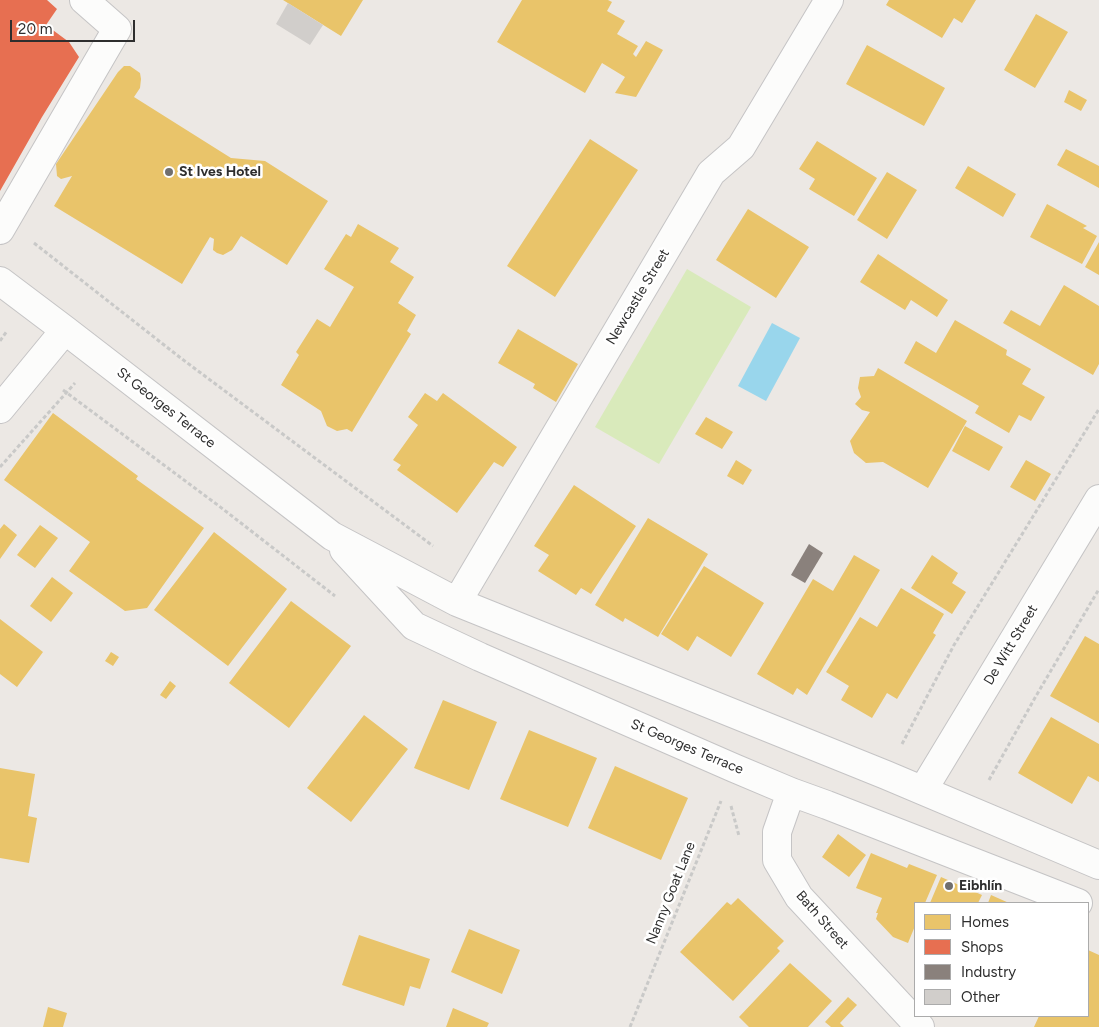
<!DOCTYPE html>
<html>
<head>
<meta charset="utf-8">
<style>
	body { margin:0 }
	#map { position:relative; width:1099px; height:1027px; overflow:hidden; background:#ece8e4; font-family:Figtree,sans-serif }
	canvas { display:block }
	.legend { position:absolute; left:914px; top:902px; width:175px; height:115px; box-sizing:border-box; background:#fff; border:1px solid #ababab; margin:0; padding:6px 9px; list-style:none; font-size:15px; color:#2e2e2e }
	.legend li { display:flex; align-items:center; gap:10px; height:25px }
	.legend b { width:25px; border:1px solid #ababab }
	.scale { position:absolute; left:10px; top:20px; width:125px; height:22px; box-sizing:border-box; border:2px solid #2e2e2e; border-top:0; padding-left:6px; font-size:15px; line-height:18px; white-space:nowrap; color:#2e2e2e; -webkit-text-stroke:4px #fff; paint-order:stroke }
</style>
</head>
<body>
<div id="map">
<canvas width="1099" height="1027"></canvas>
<ul class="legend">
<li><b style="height:14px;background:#e9c46a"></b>Homes</li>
<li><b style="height:14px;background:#e76f51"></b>Shops</li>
<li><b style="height:14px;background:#8a817c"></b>Industry</li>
<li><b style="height:14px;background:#d1cecb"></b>Other</li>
</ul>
<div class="scale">20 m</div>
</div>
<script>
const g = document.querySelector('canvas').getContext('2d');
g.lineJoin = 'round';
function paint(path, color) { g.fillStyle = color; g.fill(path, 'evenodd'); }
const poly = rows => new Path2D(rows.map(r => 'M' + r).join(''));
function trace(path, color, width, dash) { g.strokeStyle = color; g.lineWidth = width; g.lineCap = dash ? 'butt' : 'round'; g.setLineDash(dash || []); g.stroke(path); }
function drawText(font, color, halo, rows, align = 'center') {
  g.font = font + ' Figtree,sans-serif'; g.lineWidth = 5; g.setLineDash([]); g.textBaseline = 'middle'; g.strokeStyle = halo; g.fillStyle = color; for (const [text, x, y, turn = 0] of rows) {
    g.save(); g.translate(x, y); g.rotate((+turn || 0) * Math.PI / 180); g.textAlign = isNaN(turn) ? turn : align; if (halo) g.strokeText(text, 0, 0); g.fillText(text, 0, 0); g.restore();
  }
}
const pitch = poly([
	[687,269,751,307,659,464,595,427]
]);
const water = poly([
	[772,323,800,338,766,401,738,386]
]);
const homes = poly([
	[283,0,363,0,341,36],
	[522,0,608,0,612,2,607,11,625,21,617,34,638,46,633,54,636,57,646,41,663,50,636,97,615,93,625,77,602,63,585,93,497,42],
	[889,0,976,0,962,23,954,18,942,38,886,5],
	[1036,14,1068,32,1035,88,1004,70],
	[867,45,945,88,924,126,846,84],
	[124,66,130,66,140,73,141,79,140,88,134,97,231,158,265,161,328,201,287,265,241,236,232,250,223,255,217,253,213,250,214,239,210,237,182,284,54,206,72,176,61,179,57,176,56,164,118,72],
	[1069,90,1087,100,1081,111,1064,102],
	[590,139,638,170,555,297,507,266],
	[817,141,877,178,854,216,809,189,815,179,799,169],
	[1066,149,1099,166,1099,188,1057,165],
	[968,166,1016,194,1003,217,955,188],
	[887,172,917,190,887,239,857,220],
	[1047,204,1087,226,1083,228,1097,236,1082,264,1030,237],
	[748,209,809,247,776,298,716,260],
	[358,224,399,248,390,262,414,277,398,303,416,315,407,331,411,334,352,432,347,429,337,431,327,426,321,411,281,385,299,355,296,352,317,319,330,327,354,287,324,269,346,234,351,237],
	[1099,242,1099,275,1085,267],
	[878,254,948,300,937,317,911,300,905,310,860,282],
	[1064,285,1099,306,1099,364,1093,375,1003,323,1011,310,1040,326],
	[955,320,1007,350,1006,355,1031,369,1022,384,1045,397,1031,421,1019,415,1009,433,975,413,979,406,904,363,916,341,936,353],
	[518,329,578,364,556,402,533,388,535,384,498,363],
	[878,368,967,421,928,488,883,462,866,463,854,453,850,441,870,412,862,410,855,404,861,397,858,388,860,377,874,376],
	[425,393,437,401,443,393,517,447,503,467,494,462,457,513,397,470,401,465,393,460,418,425,408,417],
	[53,413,138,476,136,479,204,528,147,608,125,611,69,571,90,542,4,480],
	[706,417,733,432,722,449,695,434],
	[965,426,1003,447,989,471,952,451],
	[736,460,752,470,743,485,727,476],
	[1026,460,1051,474,1035,501,1010,487],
	[574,485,636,526,591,594,581,588,576,595,538,571,549,555,534,546],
	[648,518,708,554,658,637,625,618,623,622,595,605],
	[4,524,17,535,0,559,0,529],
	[40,525,58,538,35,568,17,555],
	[214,532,287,589,228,666,154,610],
	[854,555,880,570,807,695,797,688,793,695,757,674,813,579,833,591],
	[932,555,958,573,952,583,966,592,952,614,911,588],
	[704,566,764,603,731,657,697,636,688,651,661,634],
	[52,577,73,593,51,622,30,606],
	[901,588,944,614,933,633,936,635,897,699,887,693,872,718,841,700,849,686,826,672,860,617,877,627],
	[291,601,351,646,289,728,229,683],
	[0,619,43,652,17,687,0,674],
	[1085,636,1099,644,1099,723,1050,696],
	[111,652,119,657,113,666,105,661],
	[170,681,176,686,166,699,160,695],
	[443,700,497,722,469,790,414,768],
	[364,715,408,749,351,822,307,788],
	[1051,717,1099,744,1099,782,1088,776,1072,804,1018,773],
	[529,730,597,758,568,827,500,799],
	[615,766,688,798,661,860,588,828],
	[0,768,35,774,28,816,37,818,29,863,0,858],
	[838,834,866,855,849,877,822,857],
	[871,853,907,868,909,864,937,875,925,903,915,903,915,926,908,943,893,937,876,919,878,913,876,913,882,898,856,888],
	[941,877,982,895,978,903,930,903],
	[991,895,1009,903,988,903],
	[738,898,784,941,777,948,780,951,733,1001,680,952,727,902,731,905],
	[469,929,520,950,502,994,451,972],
	[359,935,430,959,420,989,410,986,404,1006,342,985],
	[1088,950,1099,955,1099,1027,1034,1027,1039,1016,1088,1016],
	[790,963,832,1001,808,1027,749,1027,739,1017],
	[848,997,857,1005,840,1023,844,1027,831,1027,825,1022],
	[48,1007,67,1013,63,1027,43,1027],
	[453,1008,489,1023,487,1027,446,1027]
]);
const shops = poly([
	[0,0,47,0,57,9,46,25,69,42,79,57,42,117,0,191]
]);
const industry = poly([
	[809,544,823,553,805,583,791,575]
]);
const building = poly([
	[288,3,323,25,310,45,276,24]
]);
const path = poly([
	[34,243,182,359,433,546],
	[0,341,7,331],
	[63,390,219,506,335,596],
	[0,467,75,383],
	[902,744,954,645,1099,409],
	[989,780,1036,696,1099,589],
	[731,806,739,836],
	[630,1027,721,801]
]);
const minor = poly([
	[0,230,117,29,84,0],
	[0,281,65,330,332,536,457,602,886,775,1099,865],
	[0,409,65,330],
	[344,550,414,626,480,657,734,768,791,792,827,805,1078,903],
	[457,602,711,173,741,147,829,0],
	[923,790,1099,499],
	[791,792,777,832,777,860,799,897,920,1027]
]);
const markers = [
	[169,172,5,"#706f6e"],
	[949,886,5,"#706f6e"]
];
const poiNames = [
	["St Ives Hotel",179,172],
	["Eibhlín",959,886]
];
const streetNames = [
	["Newcastle Street",638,297,-59],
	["St Georges Terrace",166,408,38],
	["De Witt Street",1011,645,-59],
	["St Georges Terrace",687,747,23],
	["Nanny Goat Lane",671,893,-68],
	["Bath Street",822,920,49]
];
paint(pitch, '#d9eabb');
paint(water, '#99d6ec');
paint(homes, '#e9c46a');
paint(shops, '#e76f51');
paint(industry, '#8a817c');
paint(building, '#d1cecb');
trace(minor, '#c5c4c5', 30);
trace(path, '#c9c9c8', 3, [4, 2.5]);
trace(minor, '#fcfcfb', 28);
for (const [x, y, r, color] of markers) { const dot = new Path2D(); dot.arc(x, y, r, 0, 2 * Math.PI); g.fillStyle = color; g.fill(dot); trace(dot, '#fff', 2); }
drawText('bold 14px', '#2e2e2e', '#fff', poiNames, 'left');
drawText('14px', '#2e2e2e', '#fff', streetNames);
</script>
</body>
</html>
